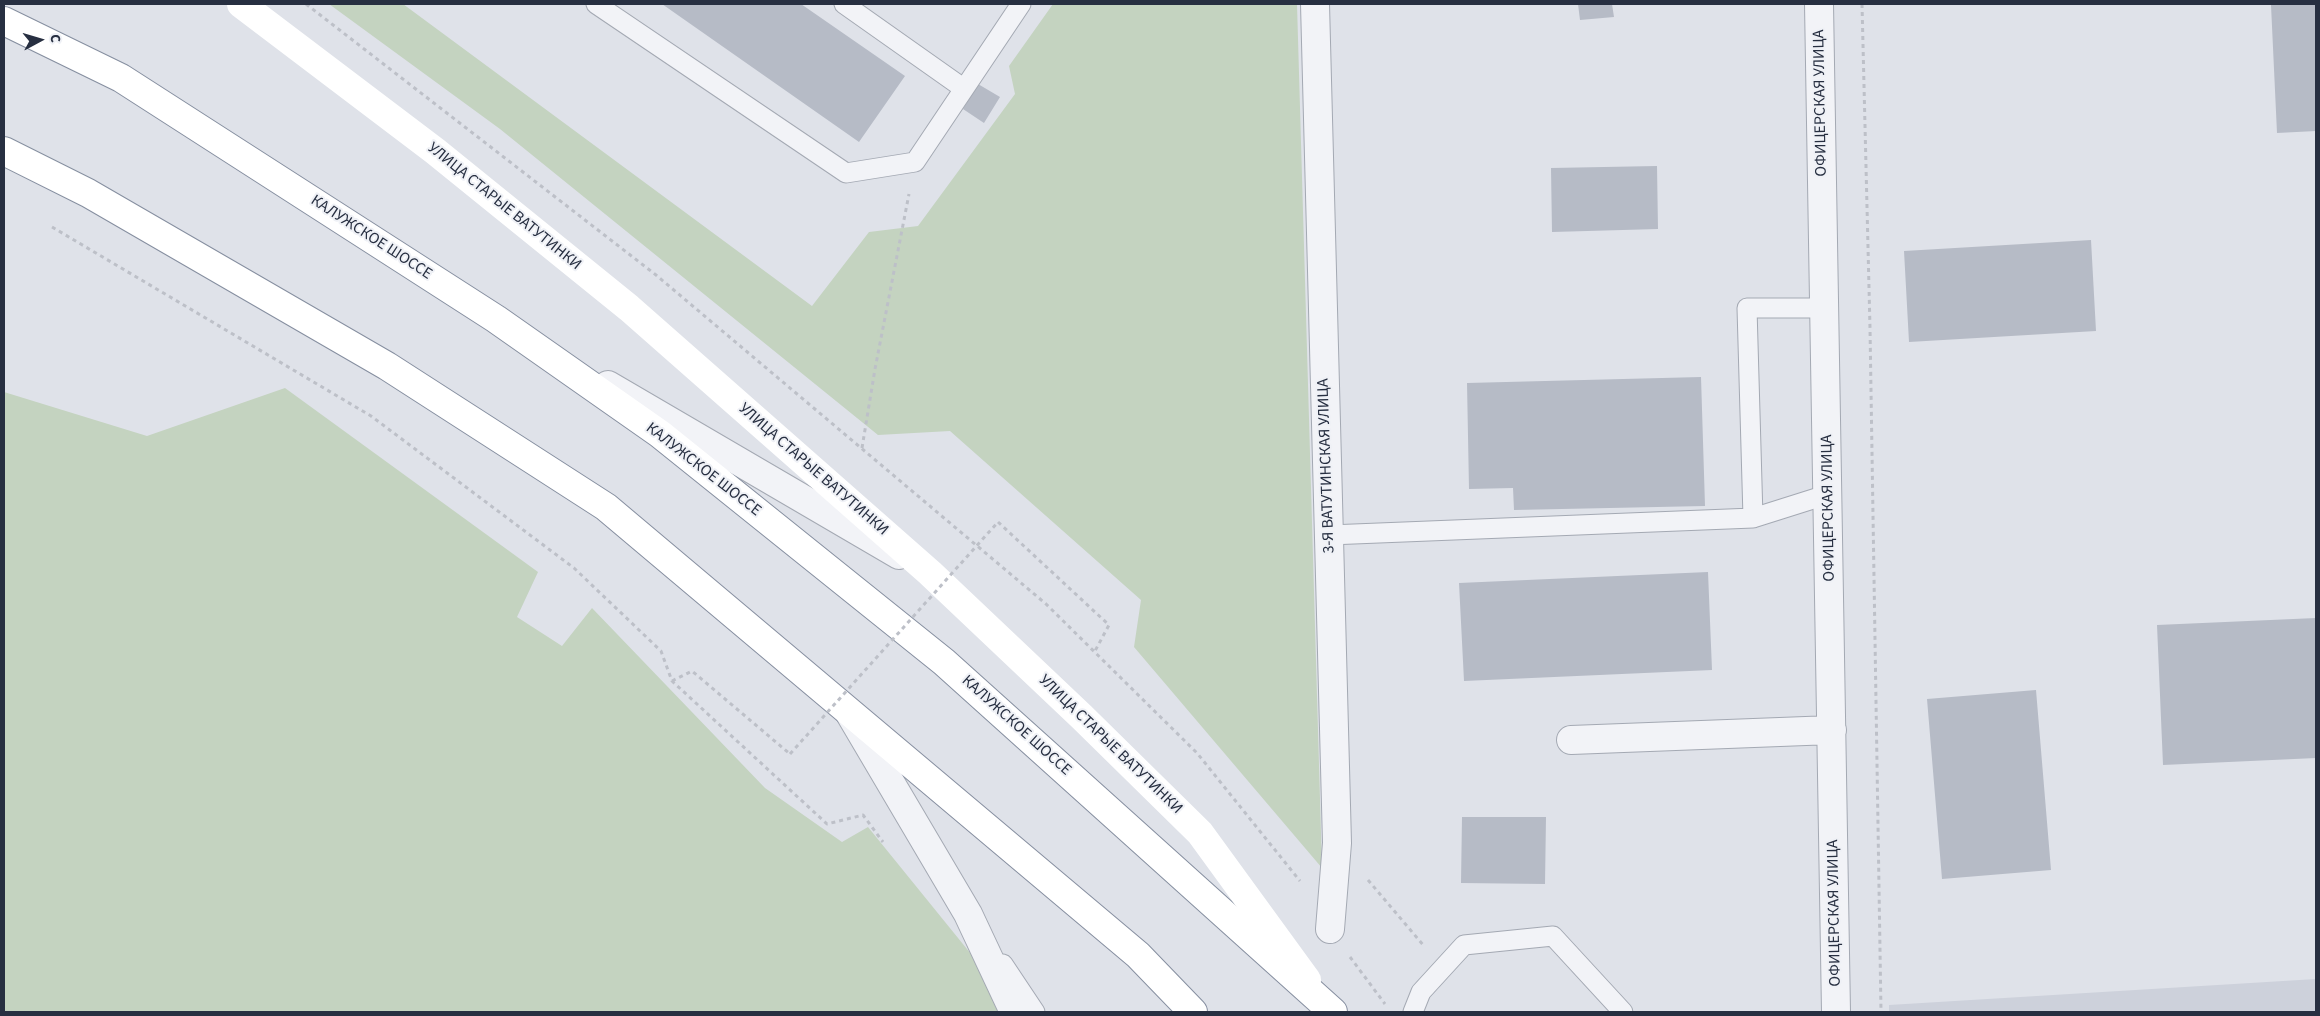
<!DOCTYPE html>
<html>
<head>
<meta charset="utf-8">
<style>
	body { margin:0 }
	#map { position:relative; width:2320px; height:1016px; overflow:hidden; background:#dfe2e9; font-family:"Source Sans 3",sans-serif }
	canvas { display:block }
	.frame { position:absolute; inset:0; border:5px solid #272f41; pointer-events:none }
	.north { position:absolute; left:15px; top:15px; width:50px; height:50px; -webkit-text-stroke:4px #eff1f6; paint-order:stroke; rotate:84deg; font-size:14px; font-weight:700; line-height:20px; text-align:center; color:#272f41 }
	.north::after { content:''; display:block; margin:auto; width:18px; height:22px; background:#272f41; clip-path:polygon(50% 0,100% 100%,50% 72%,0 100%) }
</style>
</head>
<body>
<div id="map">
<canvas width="2320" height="1016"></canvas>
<div class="frame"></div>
<div class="north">С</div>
</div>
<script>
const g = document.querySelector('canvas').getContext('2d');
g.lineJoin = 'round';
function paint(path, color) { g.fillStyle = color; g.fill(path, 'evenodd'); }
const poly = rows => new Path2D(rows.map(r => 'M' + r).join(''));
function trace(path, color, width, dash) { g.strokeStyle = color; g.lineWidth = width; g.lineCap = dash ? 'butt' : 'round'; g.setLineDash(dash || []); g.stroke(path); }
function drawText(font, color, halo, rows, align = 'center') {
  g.font = font + ' "Source Sans 3",sans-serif'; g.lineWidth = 4; g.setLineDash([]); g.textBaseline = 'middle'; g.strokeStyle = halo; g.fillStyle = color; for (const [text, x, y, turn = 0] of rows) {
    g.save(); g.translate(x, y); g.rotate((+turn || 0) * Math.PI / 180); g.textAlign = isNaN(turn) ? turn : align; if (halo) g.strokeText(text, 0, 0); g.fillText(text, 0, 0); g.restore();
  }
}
const built = poly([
	[2316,979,2316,1012,1889,1012,1889,1005]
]);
const green = poly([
	[329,4,403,4,812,306,869,232,918,226,1015,94,1009,66,1053,4,1297,4,1322,868,1134,647,1141,600,950,431,878,435,500,129],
	[285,388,538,572,517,617,562,646,592,608,765,788,842,842,868,827,1014,1007,1016,1012,4,1012,4,392,147,436]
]);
const building = poly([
	[662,4,801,4,905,76,859,142],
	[1578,4,1612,4,1614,17,1580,20],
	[2293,4,2316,4,2316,131,2277,133,2271,5],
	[978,84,1000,97,984,123,963,109],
	[1657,166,1658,229,1552,232,1551,168],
	[2091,240,2096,331,1909,342,1904,251],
	[1701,377,1705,506,1514,510,1513,488,1469,489,1467,383],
	[1708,572,1712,670,1464,681,1459,583],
	[2316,618,2316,758,2163,765,2157,625],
	[2036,690,2051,870,1942,879,1927,699],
	[1462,817,1546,817,1545,884,1461,883]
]);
const path = poly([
	[306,4,656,275,1046,604,1197,753,1300,881],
	[1862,4,1870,328,1881,1012],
	[52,227,371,416,574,568,661,651,672,681,827,824,863,815,883,842],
	[862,448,875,369,909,194],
	[998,522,1109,625,1095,651],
	[672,681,692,671,790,754],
	[1368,880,1424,946],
	[1350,957,1385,1004]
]);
const lane = poly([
	[596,4,846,173,915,162,1021,4],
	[844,4,963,88],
	[1753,518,1747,308,1826,308],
	[1329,535,1753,518,1829,494],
	[1003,964,1035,1012],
	[1413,1012,1421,992,1464,945,1553,936,1623,1012]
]);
const street = poly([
	[1315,4,1337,843,1330,929],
	[1819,4,1836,1012],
	[608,385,899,555],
	[850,714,968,914,1014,1012],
	[1571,740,1832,730]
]);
const secondary = poly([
	[241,4,435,151,629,308,930,573,1082,717,1200,833,1307,980]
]);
const highway = poly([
	[4,21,121,78,496,319,660,434,944,662,1333,1012],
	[4,151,88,193,387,366,606,507,1138,955,1193,1012]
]);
const pathBridge = poly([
	[790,754,998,522]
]);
const streetNames = [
	["ОФИЦЕРСКАЯ УЛИЦА",1821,103,-91],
	["УЛИЦА СТАРЫЕ ВАТУТИНКИ",504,207,39],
	["КАЛУЖСКОЕ ШОССЕ",371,238,33],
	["3-Я ВАТУТИНСКАЯ УЛИЦА",1327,466,-92],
	["КАЛУЖСКОЕ ШОССЕ",703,470,38],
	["УЛИЦА СТАРЫЕ ВАТУТИНКИ",813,470,41],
	["ОФИЦЕРСКАЯ УЛИЦА",1829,508,-91],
	["КАЛУЖСКОЕ ШОССЕ",1016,726,42],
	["УЛИЦА СТАРЫЕ ВАТУТИНКИ",1110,745,44],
	["ОФИЦЕРСКАЯ УЛИЦА",1835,913,-91]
];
paint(built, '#cdd1db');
paint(green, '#c4d3c0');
paint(building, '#b6bbc6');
trace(lane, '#a4a9b3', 21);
trace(street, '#a4a9b3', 30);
trace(highway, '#868fa0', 30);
trace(path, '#bdc0c8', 3, [4, 4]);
trace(lane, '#f2f3f7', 19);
trace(street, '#f2f3f7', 28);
trace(secondary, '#fff', 28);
trace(highway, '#fff', 28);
trace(pathBridge, '#bdc0c8', 3, [4, 4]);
drawText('16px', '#272f41', '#eff1f6', streetNames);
</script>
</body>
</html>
